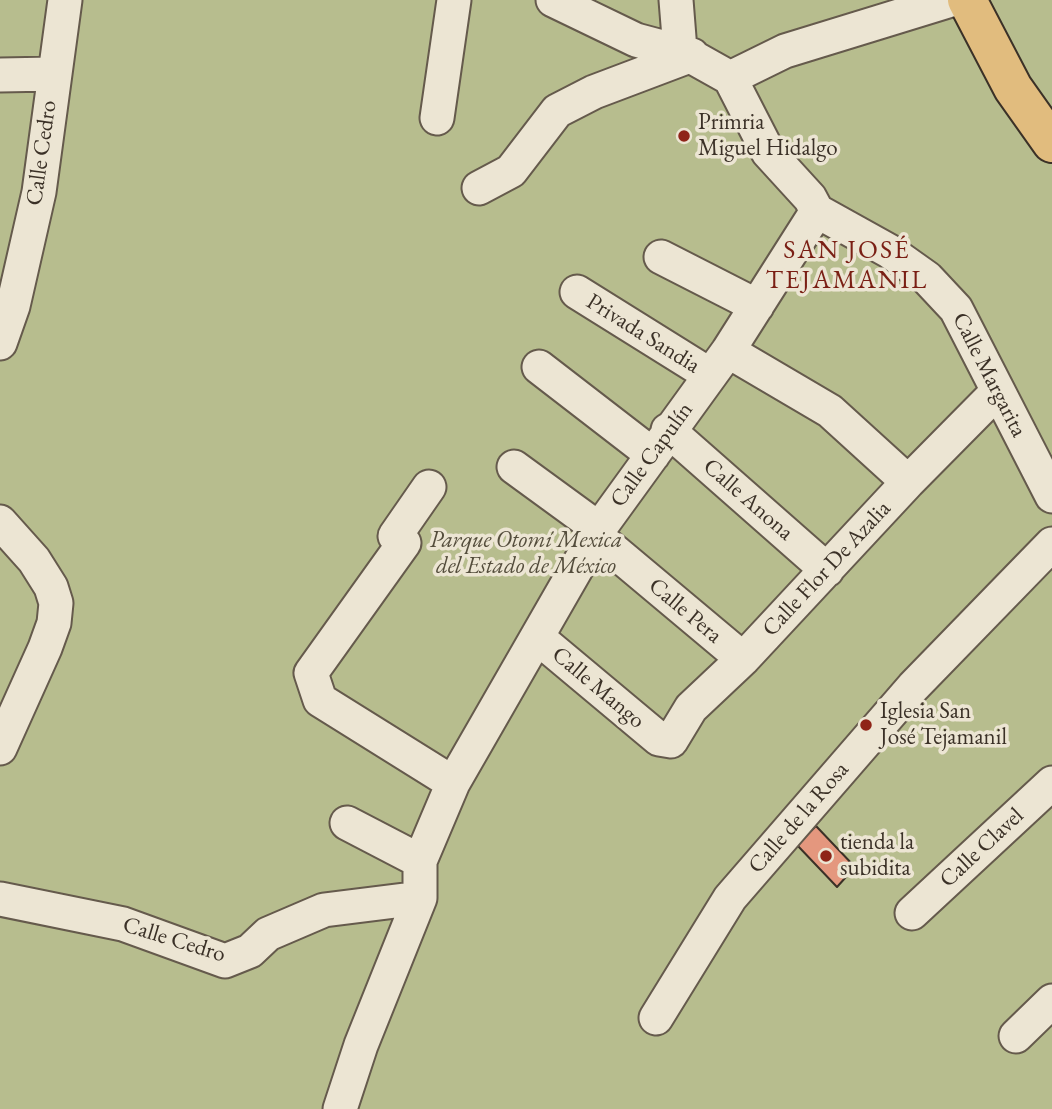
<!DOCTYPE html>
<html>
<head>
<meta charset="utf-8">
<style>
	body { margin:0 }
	canvas { display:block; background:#e2d7bc }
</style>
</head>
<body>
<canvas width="1052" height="1109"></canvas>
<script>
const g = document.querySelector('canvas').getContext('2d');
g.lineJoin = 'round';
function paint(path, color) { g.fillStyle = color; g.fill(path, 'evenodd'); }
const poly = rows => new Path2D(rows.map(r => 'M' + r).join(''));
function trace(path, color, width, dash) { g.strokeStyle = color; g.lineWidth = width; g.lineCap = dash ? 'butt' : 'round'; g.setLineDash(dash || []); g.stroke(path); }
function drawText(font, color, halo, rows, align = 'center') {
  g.font = font + ' "EB Garamond",serif'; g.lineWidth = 7; g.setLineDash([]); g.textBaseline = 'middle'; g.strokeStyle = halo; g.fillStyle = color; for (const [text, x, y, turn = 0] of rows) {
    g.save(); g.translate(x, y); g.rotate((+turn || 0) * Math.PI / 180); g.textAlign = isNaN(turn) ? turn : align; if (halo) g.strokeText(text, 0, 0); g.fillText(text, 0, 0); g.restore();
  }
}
const green = poly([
	[0,0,1052,0,1052,1109,0,1109]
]);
const building = poly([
	[816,826,855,867,837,887,797,845,816,826]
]);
const minor = poly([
	[553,0,636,40,692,55],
	[676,0,680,50,730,78,768,152,810,198,817,211,889,251,927,278,956,309,1052,496],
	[0,75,53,74],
	[730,78,785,51,951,0],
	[437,118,454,0],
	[479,188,511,171,557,111,594,92,692,55],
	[661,257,757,306],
	[577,292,710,375],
	[0,343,13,306,39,192,65,0],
	[728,351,830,411,908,482],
	[539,367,653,455],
	[668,430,827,570],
	[514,467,599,529],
	[429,487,395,536,404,543,311,673,320,700,453,783],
	[0,522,34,560,51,587,56,603,54,623,45,648,0,748],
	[595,535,743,659],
	[537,637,659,739,671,741,691,708,743,659,908,482,998,391],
	[347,823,420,861],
	[0,899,123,924,225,961,250,951,268,934,324,910,420,898],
	[912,913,1052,783],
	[656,1018,730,898,913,687,1052,544],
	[1016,1036,1052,1001],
	[340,1109,361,1045,420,898,420,861,453,783,599,529,728,351,817,211]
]);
const major = poly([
	[967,0,1013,88,1052,143]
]);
const markers = [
	[684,136,7,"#8f2418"],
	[866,725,7,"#8f2418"],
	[826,856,7,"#8f2418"]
];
const poiNames = [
	["Primria",698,123],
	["Miguel Hidalgo",698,149],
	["Iglesia San",880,712],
	["José Tejamanil",880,738],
	["tienda la",840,843],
	["subidita",840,869]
];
const streetNames = [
	["Calle Cedro",42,153,-82],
	["Privada Sandia",643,334,32],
	["Calle Margarita",989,375,63],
	["Calle Capulín",652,455,-54],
	["Calle Anona",748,500,41],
	["Calle Flor De Azalia",827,569,-47],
	["Calle Pera",685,611,40],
	["Calle Mango",598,688,40],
	["Calle de la Rosa",799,818,-49],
	["Calle Clavel",982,848,-43],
	["Calle Cedro",174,940,17]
];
const parkNames = [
	["Parque Otomí Mexica",526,541],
	["del Estado de México",526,567]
];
const quarterNames = [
	["SAN JOSÉ",847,251],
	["TEJAMANIL",847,281]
];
paint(green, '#b7bd8e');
paint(building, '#e4977e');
trace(building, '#3b3127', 2);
trace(minor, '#655a4c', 37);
trace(major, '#3b3127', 42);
trace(minor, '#ece5d3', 33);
trace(major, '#e1bc7e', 38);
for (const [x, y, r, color] of markers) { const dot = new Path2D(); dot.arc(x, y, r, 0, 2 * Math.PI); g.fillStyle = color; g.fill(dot); trace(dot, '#ece5d3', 2.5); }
drawText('23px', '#3b3127', '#ece5d3', poiNames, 'left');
drawText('23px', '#3b3127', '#ece5d3', streetNames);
drawText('italic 23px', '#544d3c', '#ece5d3', parkNames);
g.letterSpacing = '2px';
drawText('26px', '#7a1f14', '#ece5d3', quarterNames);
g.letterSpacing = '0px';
</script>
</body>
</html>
